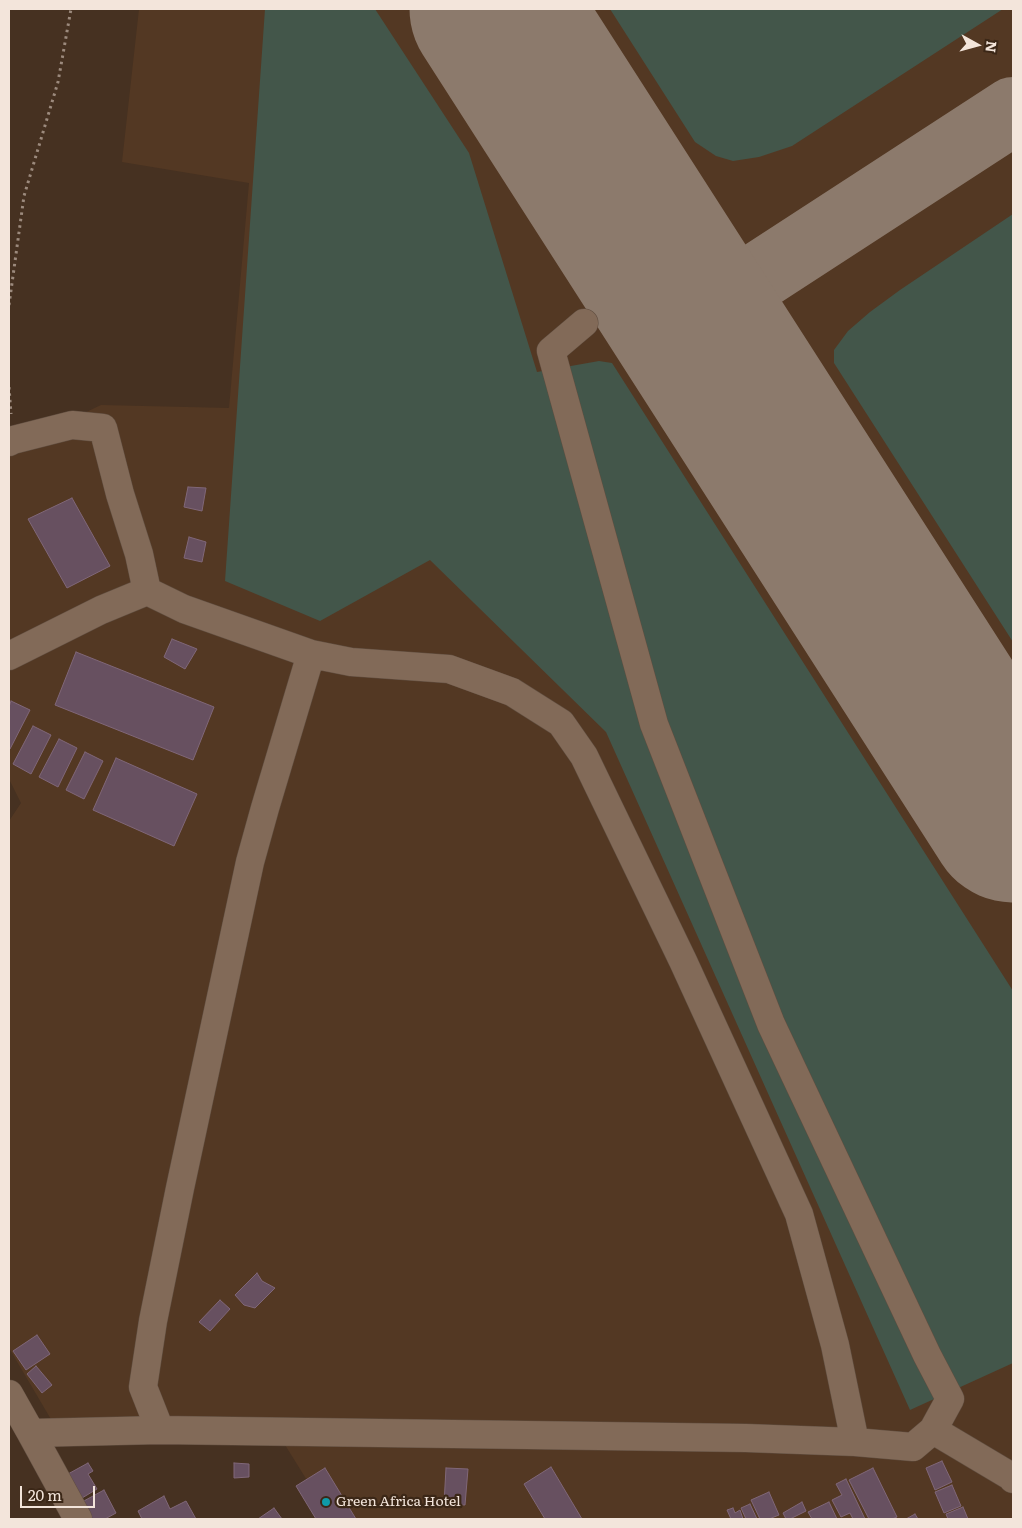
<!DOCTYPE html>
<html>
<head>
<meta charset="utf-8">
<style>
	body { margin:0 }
	#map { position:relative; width:1022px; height:1528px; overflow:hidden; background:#463121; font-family:Literata,serif }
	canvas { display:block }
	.frame { position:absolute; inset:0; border:10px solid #f3e5db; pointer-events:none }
	.north { position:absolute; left:952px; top:20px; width:50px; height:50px; -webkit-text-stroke:4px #3b2717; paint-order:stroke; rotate:97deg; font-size:14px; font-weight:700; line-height:20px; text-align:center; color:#f3e5db }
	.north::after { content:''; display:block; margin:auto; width:18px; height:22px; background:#f3e5db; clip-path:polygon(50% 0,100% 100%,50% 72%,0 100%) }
	.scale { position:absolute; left:20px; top:1486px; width:75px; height:22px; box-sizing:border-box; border:2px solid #f3e5db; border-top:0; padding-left:6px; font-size:15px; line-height:18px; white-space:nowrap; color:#f3e5db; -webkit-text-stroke:4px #3b2717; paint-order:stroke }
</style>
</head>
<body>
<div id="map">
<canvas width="1022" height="1528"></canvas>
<div class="frame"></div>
<div class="north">N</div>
<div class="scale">20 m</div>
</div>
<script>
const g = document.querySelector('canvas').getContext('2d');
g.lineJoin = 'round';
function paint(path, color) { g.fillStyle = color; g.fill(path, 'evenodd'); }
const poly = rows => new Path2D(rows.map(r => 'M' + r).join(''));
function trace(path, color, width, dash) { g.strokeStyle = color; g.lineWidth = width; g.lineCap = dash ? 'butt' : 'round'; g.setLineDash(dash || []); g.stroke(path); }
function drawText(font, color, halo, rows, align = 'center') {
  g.font = font + ' Literata,serif'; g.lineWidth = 4.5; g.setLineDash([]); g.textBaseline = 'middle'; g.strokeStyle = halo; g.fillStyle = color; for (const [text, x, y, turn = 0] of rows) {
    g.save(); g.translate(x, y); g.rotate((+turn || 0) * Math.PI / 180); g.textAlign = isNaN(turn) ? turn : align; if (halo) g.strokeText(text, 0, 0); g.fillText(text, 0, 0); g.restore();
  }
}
const built = poly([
	[139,9,1013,9,1013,1519,331,1519,282,1440,52,1421,9,1348,9,821,21,803,9,779,9,449,101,405,229,408,249,183,122,162]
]);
const green = poly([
	[265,9,375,9,469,153,537,372,599,361,612,363,1013,991,1013,1363,910,1410,606,732,430,560,320,621,225,581],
	[610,9,1003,9,792,146,759,157,733,161,716,156,695,142],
	[1013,214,1013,642,834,363,834,350,848,331,870,312,900,290]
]);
const taxiway = poly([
	[693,319,1013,111]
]);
const runway = poly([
	[494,9,1013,818]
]);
const building = poly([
	[188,487,206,488,202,511,184,507,188,487],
	[72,498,110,566,67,588,28,519,72,498],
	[189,537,206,542,202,562,184,558,189,537],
	[172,639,197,649,185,669,164,657,172,639],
	[76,652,214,707,193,760,55,705,76,652],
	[11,701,30,710,10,749,9,748,9,707,11,701],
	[33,726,51,735,31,774,13,764,33,726],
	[59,739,77,748,58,787,39,777,59,739],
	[85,752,103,761,84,799,66,790,85,752],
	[116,758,197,794,174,846,93,810,116,758],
	[257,1273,262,1281,275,1288,255,1308,244,1305,235,1295,257,1273],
	[220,1300,230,1309,210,1331,199,1322,220,1300],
	[37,1335,50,1354,26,1370,13,1351,37,1335],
	[36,1366,52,1385,42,1393,27,1374,36,1366],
	[942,1461,952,1482,935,1490,926,1468,942,1461],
	[88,1463,93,1471,88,1474,97,1489,82,1498,68,1474,88,1463],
	[234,1463,249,1464,249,1477,234,1478,234,1463],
	[551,1467,582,1519,545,1519,524,1484,551,1467],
	[325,1468,356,1519,316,1519,296,1486,325,1468],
	[446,1468,468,1469,465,1505,444,1504,446,1468],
	[873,1468,897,1517,892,1519,869,1519,849,1480,873,1468],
	[846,1479,865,1519,853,1519,850,1513,841,1517,832,1500,842,1495,836,1484,846,1479],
	[952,1485,961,1506,944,1513,935,1492,952,1485],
	[104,1490,116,1513,105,1519,91,1519,82,1502,104,1490],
	[769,1492,779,1515,769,1519,760,1519,751,1500,769,1492],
	[164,1496,170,1509,186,1501,196,1519,142,1519,138,1511,164,1496],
	[802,1502,806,1511,790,1519,786,1519,783,1513,802,1502],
	[829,1502,837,1519,812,1519,808,1512,829,1502],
	[750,1504,757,1519,746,1519,741,1508,750,1504],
	[963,1507,968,1519,948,1519,946,1514,963,1507],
	[274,1508,282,1519,258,1519,274,1508],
	[733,1508,735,1513,740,1510,743,1519,731,1519,727,1510,733,1508],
	[915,1514,918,1519,906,1519,915,1514]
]);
const path = poly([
	[9,305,24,196,58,82,71,9],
	[9,387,11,414]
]);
const minor = poly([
	[9,442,13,440,72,425,103,428,120,494,139,554,147,591],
	[9,656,101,610,147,591,184,609,311,654],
	[9,1394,31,1433,160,1430,746,1438,855,1442,913,1447,933,1430,950,1399,927,1355,771,1024,654,724,551,351,584,323],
	[160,1430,143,1387,153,1321,180,1188,250,862,265,808,311,654,351,662,449,669,512,692,561,723,584,756,683,961,799,1214,835,1345,855,1442],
	[933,1430,1012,1477,1013,1479],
	[31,1433,78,1519]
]);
const markers = [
	[326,1502,5,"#0f9aa8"]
];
const poiNames = [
	["Green Africa Hotel",336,1502]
];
paint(built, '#533823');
paint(green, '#43564a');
trace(taxiway, '#8c7a6c', 68);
trace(runway, '#8c7a6c', 169);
paint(building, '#675060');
trace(building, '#806778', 1);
trace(minor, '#604e40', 29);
trace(path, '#9c8a7d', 3, [2.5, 4]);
trace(minor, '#826a58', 28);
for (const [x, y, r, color] of markers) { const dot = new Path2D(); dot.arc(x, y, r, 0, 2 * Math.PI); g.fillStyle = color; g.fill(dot); trace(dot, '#3b2717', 2); }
drawText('14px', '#f3e5db', '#3b2717', poiNames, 'left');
</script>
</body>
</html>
